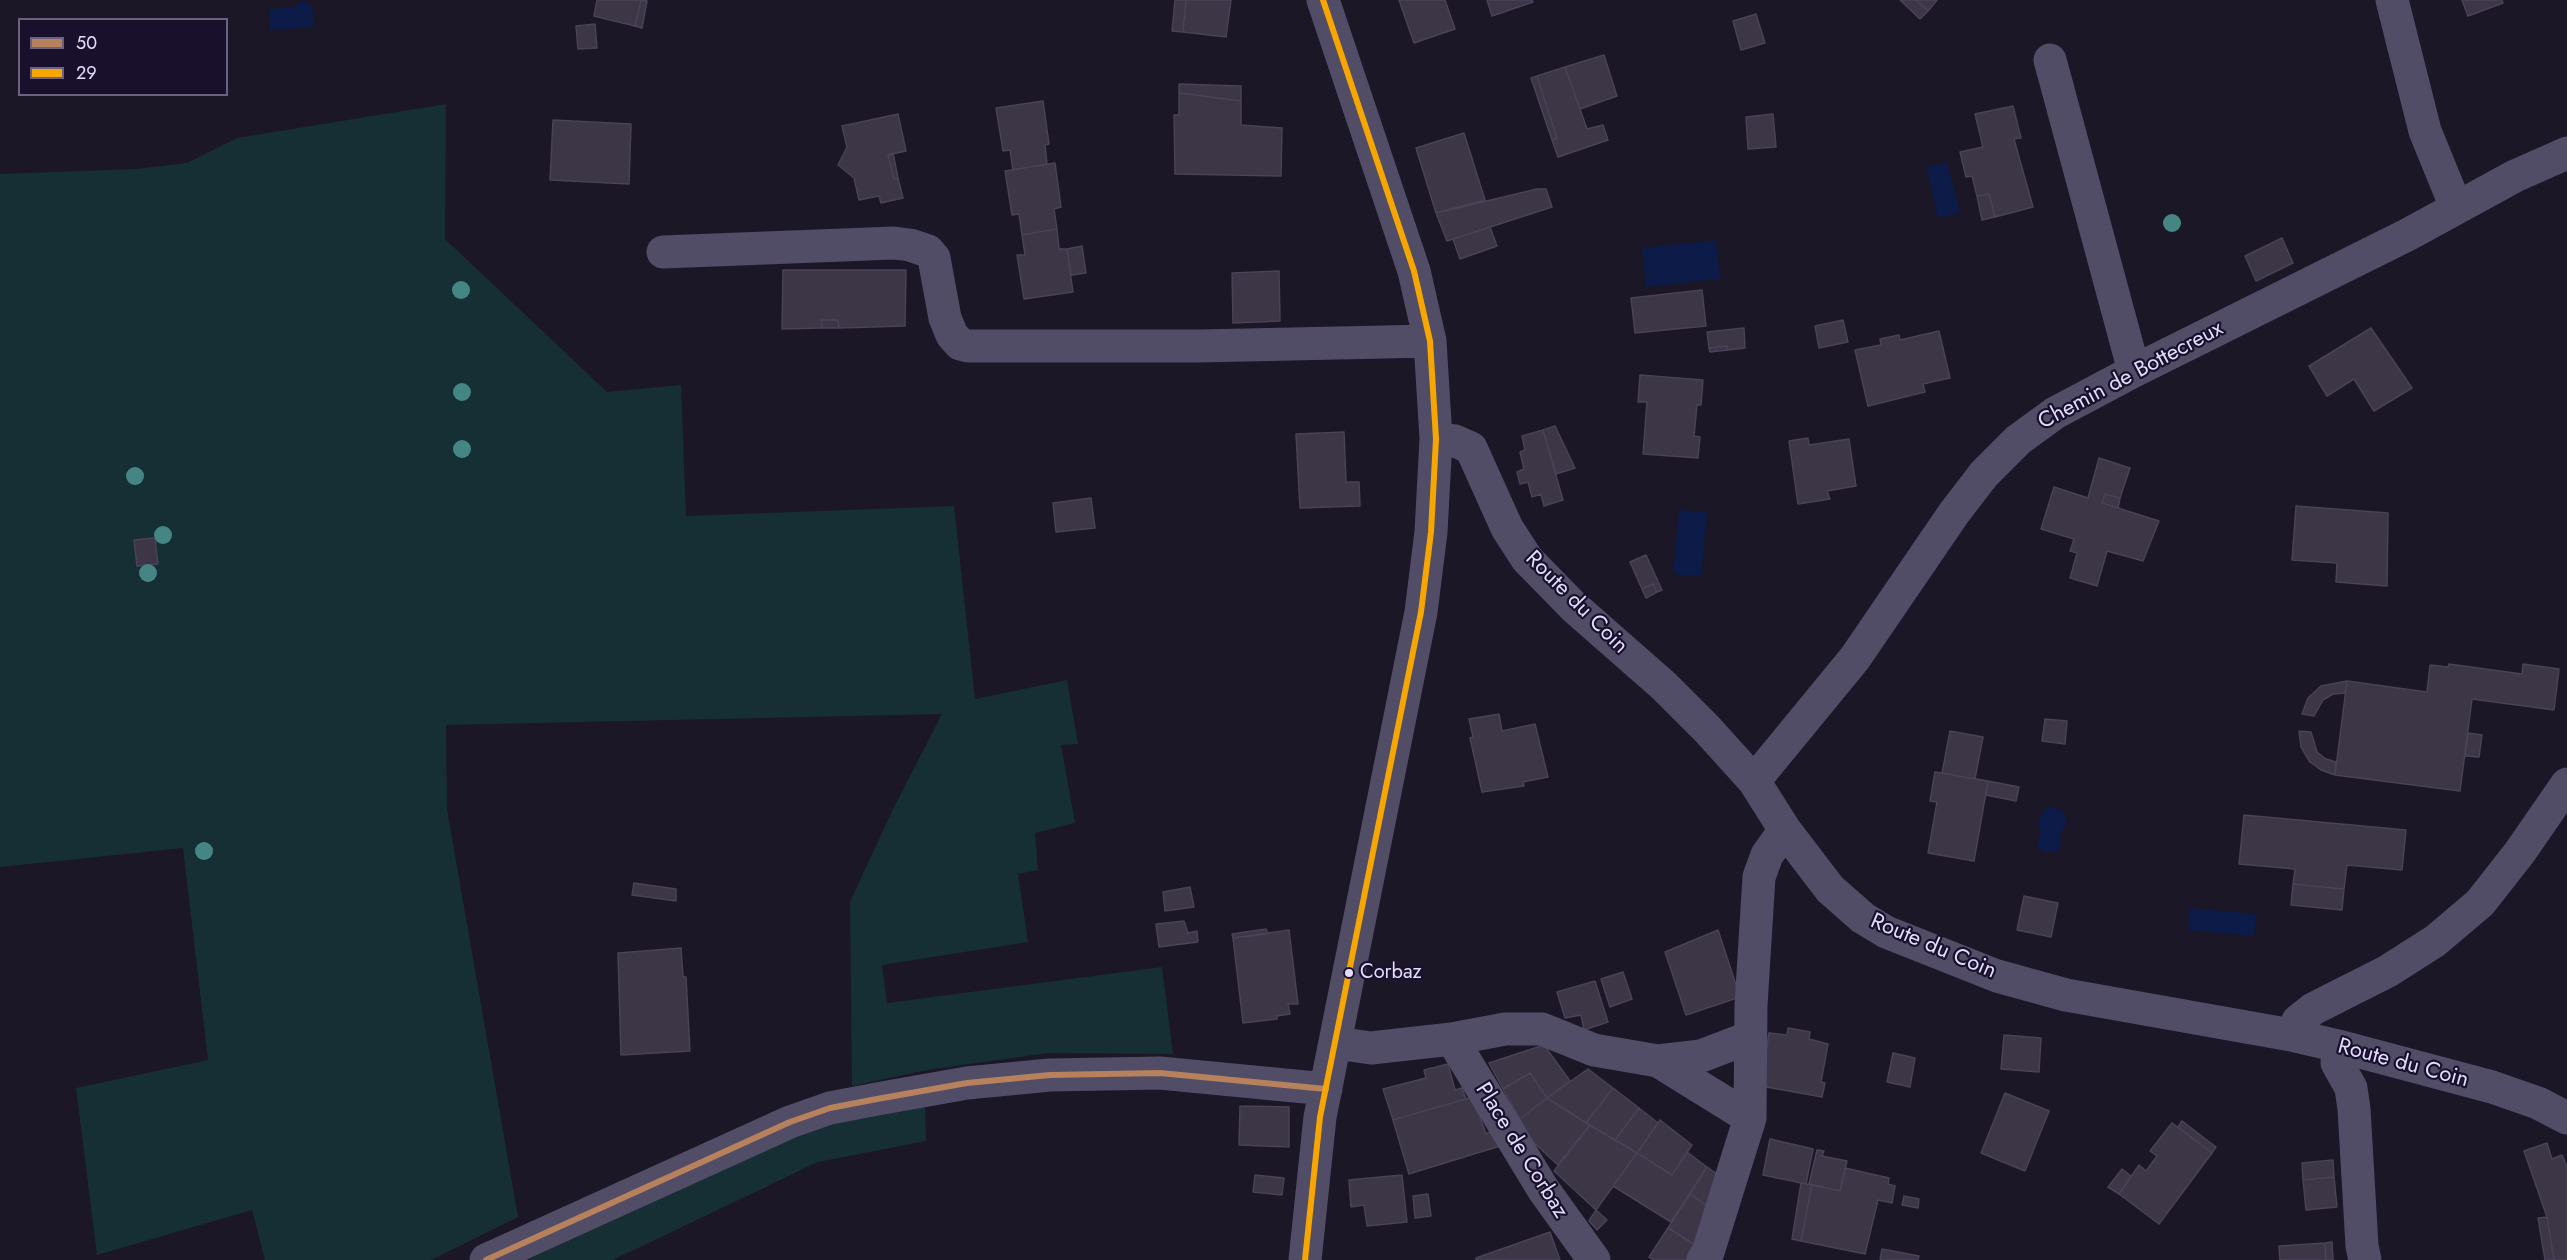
<!DOCTYPE html>
<html>
<head>
<meta charset="utf-8">
<style>
	body { margin:0 }
	#map { position:relative; width:2567px; height:1260px; overflow:hidden; background:#1c1726; font-family:Jost,sans-serif }
	canvas { display:block }
	.legend { position:absolute; left:18px; top:18px; width:210px; height:78px; box-sizing:border-box; background:#19112c; border:2px solid #6a6280; margin:0; padding:8px 10px; list-style:none; font-size:18px; color:#e4dcff }
	.legend li { display:flex; align-items:center; gap:12px; height:30px }
	.legend b { width:30px; border:2px solid #6a6280 }
</style>
</head>
<body>
<div id="map">
<canvas width="2567" height="1260"></canvas>
<ul class="legend">
<li><b style="height:8px;background:#b6815c"></b>50</li>
<li><b style="height:8px;background:#f7a600"></b>29</li>
</ul>
</div>
<script>
const g = document.querySelector('canvas').getContext('2d');
g.lineJoin = 'round';
function paint(path, color) { g.fillStyle = color; g.fill(path, 'evenodd'); }
const poly = rows => new Path2D(rows.map(r => 'M' + r).join(''));
function trace(path, color, width, dash) { g.strokeStyle = color; g.lineWidth = width; g.lineCap = dash ? 'butt' : 'round'; g.setLineDash(dash || []); g.stroke(path); }
function drawText(font, color, halo, rows, align = 'center') {
  g.font = font + ' Jost,sans-serif'; g.lineWidth = 4.5; g.setLineDash([]); g.textBaseline = 'middle'; g.strokeStyle = halo; g.fillStyle = color; for (const [text, x, y, turn = 0] of rows) {
    g.save(); g.translate(x, y); g.rotate((+turn || 0) * Math.PI / 180); g.textAlign = isNaN(turn) ? turn : align; if (halo) g.strokeText(text, 0, 0); g.fillText(text, 0, 0); g.restore();
  }
}
const green = poly([
	[446,104,445,239,607,392,681,385,686,516,954,506,975,699,1067,680,1078,744,1061,745,1075,823,1035,833,1038,870,1018,874,1028,942,882,965,887,1003,1162,967,1173,1054,1048,1053,927,1070,852,1086,850,902,893,809,942,714,446,725,447,809,518,1217,431,1260,265,1260,252,1210,97,1255,76,1088,208,1060,183,848,0,867,0,174,136,169,187,163,237,138],
	[925,1105,926,1141,818,1162,613,1260,527,1260,795,1137,847,1120]
]);
const water = poly([
	[300,1,312,4,314,27,270,30,269,9,295,7],
	[1947,163,1960,213,1938,218,1926,167],
	[1716,240,1720,279,1646,287,1642,248],
	[1679,510,1707,512,1701,576,1673,574],
	[2053,807,2064,812,2067,822,2060,834,2061,848,2056,852,2044,852,2037,846,2040,838,2038,823,2044,809],
	[2190,908,2256,914,2254,936,2188,930]
]);
const building = poly([
	[597,0,641,0,635,26,594,16,597,0],
	[641,0,647,1,642,28,635,26,641,0],
	[1175,0,1186,0,1183,32,1172,31,1175,0],
	[1186,0,1231,0,1226,37,1183,32,1186,0],
	[1399,0,1445,0,1455,29,1414,43,1399,0],
	[1487,0,1532,0,1533,2,1492,16,1487,0],
	[1900,0,1916,0,1928,11,1920,19,1900,0],
	[1916,0,1937,0,1928,11,1916,0],
	[2462,0,2502,0,2503,3,2468,16,2462,0],
	[1756,14,1765,43,1741,50,1733,21,1756,14],
	[595,24,597,48,578,49,576,26,595,24],
	[1604,55,1617,96,1580,109,1565,67,1604,55],
	[1565,67,1587,129,1603,125,1608,140,1558,157,1552,140,1557,138,1537,76,1565,67],
	[1537,76,1557,138,1552,140,1531,78,1537,76],
	[1179,84,1241,86,1241,101,1179,93,1179,84],
	[1179,93,1241,101,1241,125,1282,128,1281,176,1175,174,1174,115,1179,115,1179,93],
	[1043,101,1049,144,1045,145,1047,164,1013,170,1010,150,1003,151,996,108,1043,101],
	[2013,106,2021,138,2014,139,2033,207,1995,217,1989,194,1977,196,1972,176,1966,177,1960,152,1983,147,1975,114,2013,106],
	[898,114,906,151,888,155,894,179,898,178,903,198,881,203,879,196,859,200,854,178,838,165,847,147,842,126,898,114],
	[1773,114,1776,147,1748,149,1746,117,1773,114],
	[553,120,631,124,629,184,550,180,553,120],
	[1464,133,1485,200,1436,213,1416,148,1464,133],
	[893,153,898,178,894,179,888,155,893,153],
	[1055,163,1061,207,1054,209,1057,229,1022,235,1019,214,1012,215,1005,171,1055,163],
	[1537,189,1546,189,1552,207,1447,241,1436,213,1537,189],
	[1989,194,1995,217,1982,220,1977,196,1989,194],
	[1490,227,1497,246,1460,259,1453,239,1490,227],
	[1057,229,1059,249,1067,249,1073,292,1024,299,1017,255,1025,255,1022,235,1057,229],
	[2282,238,2293,263,2256,281,2245,256,2282,238],
	[1082,246,1086,273,1071,275,1067,249,1082,246],
	[783,270,906,270,905,326,839,328,838,320,821,320,822,328,782,329,783,270],
	[1279,271,1280,321,1233,323,1232,273,1279,271],
	[1702,290,1706,326,1635,333,1631,298,1702,290],
	[821,320,838,320,839,328,822,328,821,320],
	[1843,320,1848,342,1819,348,1815,326,1843,320],
	[1744,328,1745,348,1728,350,1727,346,1709,348,1707,332,1744,328],
	[2371,328,2412,388,2374,411,2354,379,2327,396,2309,366,2371,328],
	[1939,331,1950,378,1923,384,1925,392,1868,406,1855,350,1881,345,1880,339,1899,335,1900,340,1939,331],
	[1727,346,1728,350,1710,352,1709,348,1727,346],
	[1640,375,1703,380,1701,405,1697,405,1694,436,1700,437,1698,458,1643,454,1647,402,1638,402,1640,375],
	[1555,426,1575,468,1556,474,1543,430,1555,426],
	[1543,430,1563,500,1544,506,1541,494,1532,497,1528,482,1520,484,1517,472,1524,469,1520,452,1525,450,1522,436,1543,430],
	[1344,432,1346,482,1359,482,1360,506,1300,508,1296,434,1344,432],
	[1808,438,1809,445,1849,439,1856,486,1827,491,1830,499,1798,504,1789,441,1808,438],
	[2099,458,2130,468,2120,498,2105,494,2102,503,2159,521,2143,561,2107,551,2097,586,2070,578,2077,553,2070,551,2074,539,2041,529,2054,487,2088,498,2099,458],
	[2105,494,2120,498,2118,508,2102,503,2105,494],
	[1091,498,1095,528,1056,532,1053,503,1091,498],
	[2296,506,2388,513,2387,586,2336,582,2337,563,2292,560,2296,506],
	[155,538,158,564,137,566,134,540,155,538],
	[1646,555,1662,590,1657,592,1653,584,1642,589,1630,562,1646,555],
	[1653,584,1657,592,1646,598,1642,589,1653,584],
	[2449,664,2522,674,2523,664,2559,669,2554,710,2472,699,2460,791,2335,775,2347,681,2427,692,2430,665,2448,667,2449,664],
	[2347,681,2345,693,2333,694,2323,700,2314,716,2302,714,2308,698,2321,686,2347,681],
	[1499,714,1502,731,1535,724,1548,777,1523,782,1524,786,1482,792,1470,738,1473,737,1469,719,1499,714],
	[2045,719,2067,721,2065,744,2042,741,2045,719],
	[1950,731,1983,737,1975,779,1942,773,1950,731],
	[2299,731,2311,732,2317,752,2326,759,2336,762,2335,775,2321,770,2310,762,2301,747,2299,731],
	[2468,733,2482,735,2479,757,2465,756,2468,733],
	[1935,772,1988,781,1974,861,1928,853,1937,802,1930,801,1935,772],
	[1988,781,2019,787,2016,801,1986,795,1988,781],
	[2244,815,2406,830,2402,870,2347,865,2344,889,2293,884,2295,869,2239,864,2244,815],
	[634,883,676,889,676,901,632,895,634,883],
	[2293,884,2344,889,2342,910,2291,905,2293,884],
	[1190,887,1194,907,1165,911,1163,892,1190,887],
	[2024,896,2058,903,2051,937,2017,930,2024,896],
	[1184,921,1188,933,1197,931,1198,942,1159,947,1156,924,1184,921],
	[1266,929,1268,934,1233,938,1232,934,1266,929],
	[1289,930,1298,1004,1288,1004,1290,1014,1277,1016,1277,1019,1243,1023,1233,938,1289,930],
	[1718,930,1740,997,1686,1015,1665,952,1718,930],
	[681,948,683,977,686,977,690,1051,621,1055,618,953,681,948],
	[1623,972,1632,999,1610,1007,1601,979,1623,972],
	[1595,981,1608,1022,1584,1030,1581,1015,1565,1018,1557,992,1595,981],
	[1788,1028,1810,1032,1809,1039,1828,1044,1821,1082,1825,1083,1822,1097,1761,1086,1769,1033,1787,1035,1788,1028],
	[2004,1035,2041,1038,2039,1072,2001,1069,2004,1035],
	[1544,1045,1570,1081,1547,1098,1530,1073,1503,1089,1489,1063,1544,1045],
	[1893,1053,1915,1058,1910,1087,1887,1082,1893,1053],
	[1448,1064,1455,1090,1462,1088,1466,1099,1393,1120,1383,1089,1426,1078,1424,1070,1448,1064],
	[1588,1069,1613,1088,1586,1123,1547,1098,1588,1069],
	[1530,1073,1547,1098,1520,1119,1503,1089,1530,1073],
	[1613,1088,1639,1108,1615,1140,1586,1123,1613,1088],
	[2005,1093,2049,1111,2025,1171,1981,1153,2005,1093],
	[1473,1097,1486,1134,1492,1131,1500,1146,1409,1174,1393,1120,1473,1097],
	[1547,1098,1590,1125,1558,1165,1533,1142,1520,1119,1547,1098],
	[1240,1106,1289,1107,1289,1147,1239,1145,1240,1106],
	[1639,1108,1658,1123,1637,1153,1615,1140,1639,1108],
	[1660,1120,1692,1145,1672,1175,1637,1153,1660,1120],
	[2182,1121,2216,1147,2212,1153,2178,1127,2182,1121],
	[2172,1123,2212,1153,2159,1224,2119,1194,2139,1165,2146,1171,2157,1156,2150,1151,2172,1123],
	[1590,1125,1637,1153,1596,1210,1554,1171,1590,1125],
	[1770,1139,1813,1149,1806,1184,1763,1175,1770,1139],
	[2547,1143,2552,1159,2562,1155,2567,1167,2567,1260,2554,1260,2547,1217,2524,1151,2547,1143],
	[1817,1150,1824,1151,1822,1156,1847,1161,1840,1191,1809,1184,1817,1150],
	[1687,1152,1707,1167,1671,1222,1613,1186,1637,1153,1672,1175,1687,1152],
	[2333,1160,2334,1177,2303,1180,2302,1163,2333,1160],
	[1707,1167,1726,1180,1714,1210,1690,1194,1707,1167],
	[1845,1168,1889,1178,1888,1184,1895,1186,1892,1203,1878,1200,1865,1254,1801,1241,1812,1185,1840,1191,1845,1168],
	[2122,1169,2131,1176,2119,1194,2108,1187,2122,1169],
	[1255,1175,1284,1178,1282,1195,1253,1192,1255,1175],
	[1402,1175,1407,1222,1367,1226,1364,1205,1351,1207,1349,1180,1402,1175],
	[2334,1177,2337,1207,2306,1210,2303,1180,2334,1177],
	[1801,1183,1812,1185,1801,1241,1792,1239,1801,1183],
	[1428,1194,1431,1216,1415,1218,1413,1196,1428,1194],
	[1690,1194,1714,1210,1698,1247,1668,1228,1690,1194],
	[1904,1196,1919,1199,1918,1208,1902,1205,1904,1196],
	[1596,1210,1607,1220,1597,1230,1589,1221,1596,1210],
	[2547,1217,2554,1260,2545,1260,2538,1218,2547,1217],
	[1668,1228,1698,1247,1686,1260,1654,1260,1649,1257,1668,1228],
	[1550,1232,1560,1260,1476,1260,1476,1258,1550,1232],
	[2332,1242,2333,1260,2326,1260,2325,1243,2332,1242],
	[2325,1243,2326,1260,2280,1260,2279,1246,2325,1243],
	[1882,1249,1919,1256,1918,1260,1880,1260,1882,1249]
]);
const minor = poly([
	[2392,0,2425,131,2456,207],
	[2050,60,2134,371],
	[663,252,894,243,910,245,928,251,934,258,945,318,952,335,960,344,968,346,1200,346,1430,341],
	[1436,439,1455,441,1471,448,1507,528,1527,559,1574,607,1664,686,1707,729,1754,781,1785,830,1830,889,1863,918,1886,932,1997,976,2066,995,2291,1035,2338,1046,2492,1087,2538,1103,2567,1118],
	[1754,781,1855,658,1954,513,1984,474,2018,440,2055,413,2134,371,2409,234,2515,176,2567,153],
	[2291,1035,2298,1021,2313,1009,2388,971,2435,941,2480,903,2520,852,2567,784],
	[1452,1039,1543,1189,1594,1260],
	[1336,1043,1371,1048,1452,1039,1505,1029,1542,1029,1594,1050,1658,1061,1701,1056,1751,1037],
	[2338,1046,2337,1063,2351,1088,2354,1109,2362,1246,2365,1260],
	[1658,1061,1750,1118],
	[486,1260,790,1122,830,1108,877,1099,967,1083,1050,1075,1160,1073,1326,1089],
	[1305,1260,1320,1117,1421,612,1431,532,1436,439,1430,341,1414,271,1323,0],
	[1703,1260,1708,1252,1750,1118,1751,1005,1759,877,1767,855,1785,830]
]);
const bus1 = poly([
	[486,1260,790,1122,830,1108,877,1099,967,1083,1050,1075,1160,1073,1326,1089]
]);
const bus2 = poly([
	[1305,1260,1320,1117,1421,612,1431,532,1436,439,1430,341,1414,271,1323,0]
]);
const trees = [
	[2172,223],
	[461,290],
	[462,392],
	[462,449],
	[135,476],
	[163,535],
	[148,573],
	[204,851]
];
const markers = [
	[1349,973,5,"#e4dcff"]
];
const busNames = [
	["Corbaz",1360,973]
];
const streetNames = [
	["Chemin de Bottecreux",2131,376,-28],
	["Route du Coin",1576,603,45],
	["Route du Coin",1933,947,23],
	["Route du Coin",2403,1064,15],
	["Place de Corbaz",1521,1151,58]
];
paint(green, '#152f34');
paint(water, '#0d1b48');
paint(building, '#3c3647');
trace(building, '#494258', 1.5);
trace(minor, '#514d66', 33);
trace(bus1, '#b6815c', 6);
trace(bus2, '#f7a600', 6);
g.fillStyle = '#458684';
for (const [x, y] of trees) { g.beginPath(); g.arc(x, y, 9, 0, 2 * Math.PI); g.fill(); }
for (const [x, y, r, color] of markers) { const dot = new Path2D(); dot.arc(x, y, r, 0, 2 * Math.PI); g.fillStyle = color; g.fill(dot); trace(dot, '#19112c', 2); }
drawText('20px', '#e4dcff', '#19112c', busNames, 'left');
drawText('22px', '#e4dcff', '#19112c', streetNames);
</script>
</body>
</html>
